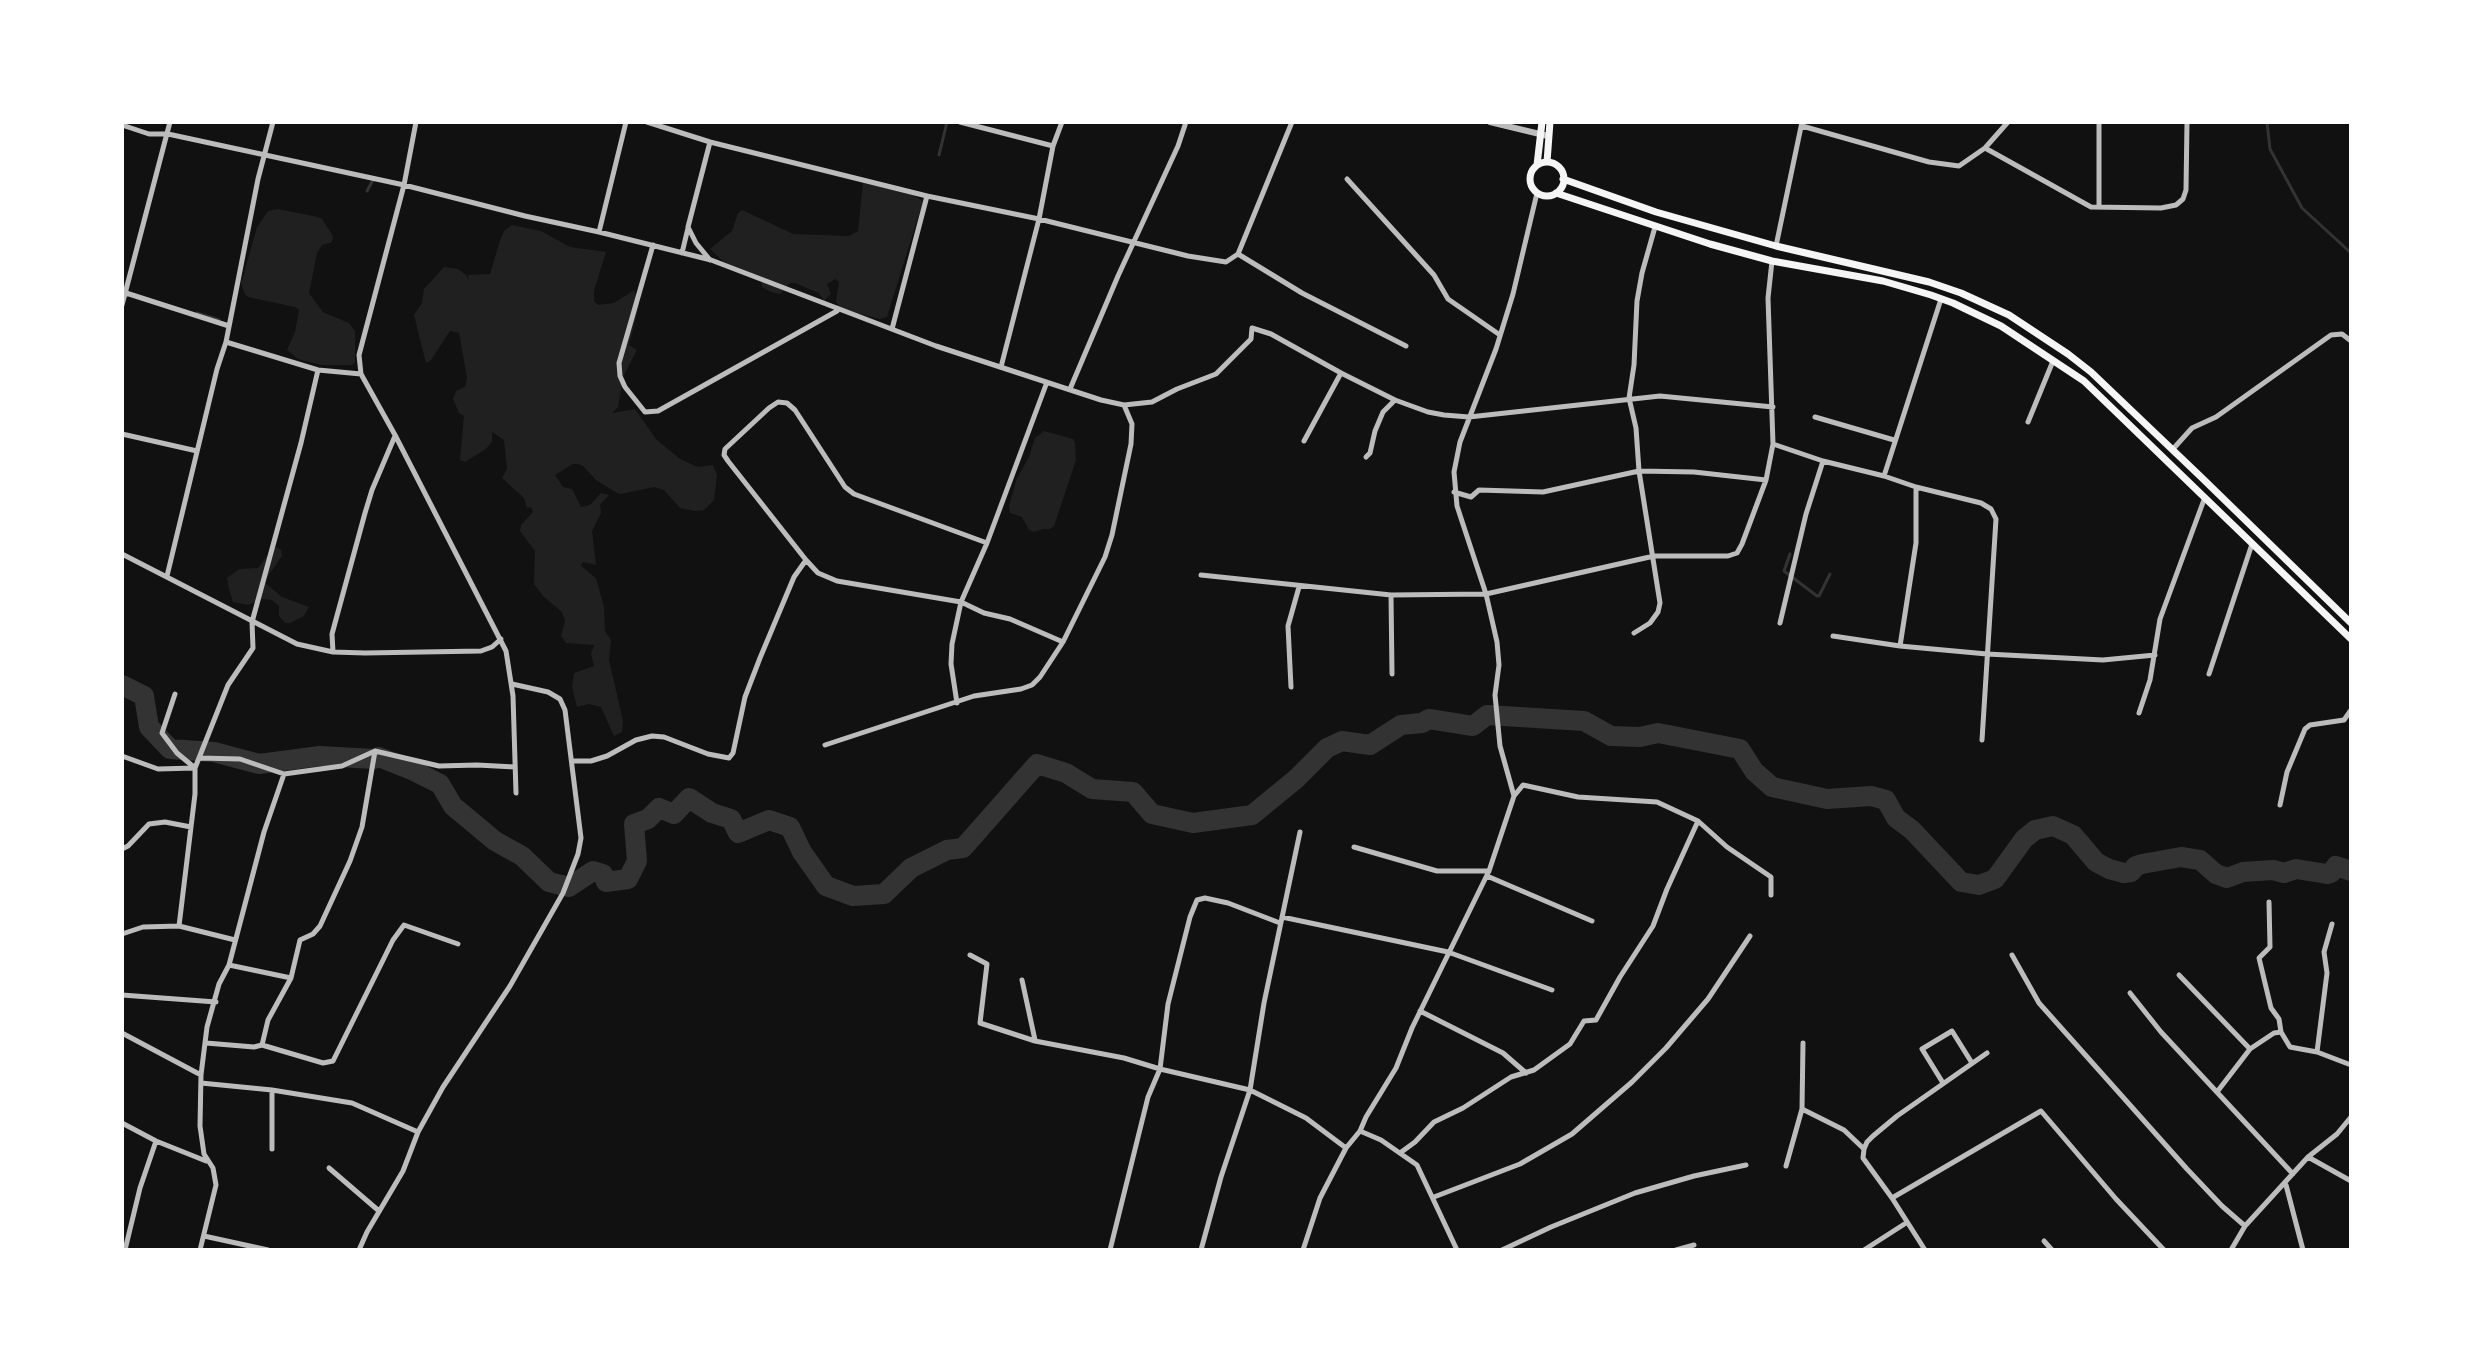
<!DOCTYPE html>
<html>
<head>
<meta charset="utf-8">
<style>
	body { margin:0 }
	#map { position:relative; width:2473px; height:1372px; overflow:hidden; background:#111; font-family:"Archivo Narrow",sans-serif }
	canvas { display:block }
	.frame { position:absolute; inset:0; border:124px solid #fff; pointer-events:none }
</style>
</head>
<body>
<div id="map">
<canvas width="2473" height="1372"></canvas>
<div class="frame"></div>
</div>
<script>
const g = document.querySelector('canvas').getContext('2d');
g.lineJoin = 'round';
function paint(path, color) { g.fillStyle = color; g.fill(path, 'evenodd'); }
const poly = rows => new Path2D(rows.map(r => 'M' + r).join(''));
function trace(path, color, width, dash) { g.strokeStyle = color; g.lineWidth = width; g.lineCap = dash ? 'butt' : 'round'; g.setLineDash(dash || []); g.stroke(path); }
const green = poly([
	[863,183,912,194,923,201,887,317,880,319,840,309,836,301,839,282,835,279,827,284,831,294,824,301,819,293,795,283,790,283,780,294,771,292,762,287,761,277,724,262,710,249,732,231,738,213,742,210,793,234,849,236,858,231],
	[278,209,318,217,322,219,333,236,332,242,322,245,317,253,309,293,323,312,349,323,355,331,355,362,352,365,322,365,298,359,287,350,295,332,299,310,295,307,248,297,245,294,241,284,257,227,268,211],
	[512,225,541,231,570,247,606,252,594,291,594,301,598,305,614,303,634,290,639,305,629,345,637,350,623,377,618,407,612,413,635,409,656,439,680,459,698,467,713,465,717,475,714,500,704,510,695,511,680,508,664,490,654,487,621,494,617,493,596,480,583,466,578,464,573,464,555,475,563,487,572,489,581,507,590,505,601,493,609,495,600,505,601,513,592,531,596,565,583,562,581,566,596,578,604,607,605,631,611,640,609,660,623,721,622,732,614,736,601,707,589,704,577,707,572,687,574,673,594,666,591,654,594,645,566,643,561,636,565,621,562,612,543,596,534,584,535,551,520,531,521,525,533,512,531,507,527,508,524,498,502,478,507,469,504,440,492,432,492,442,486,449,465,462,460,460,464,416,459,413,453,399,456,391,465,387,467,378,459,333,450,331,431,360,426,363,414,315,422,303,424,289,444,267,458,269,466,275,469,281,468,275,490,274,500,240,504,231],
	[1044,431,1073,439,1075,443,1076,460,1054,526,1050,529,1043,529,1034,532,1029,530,1022,517,1010,513,1009,506,1017,478,1029,457,1035,438],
	[277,547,281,550,282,556,264,582,282,597,309,607,304,616,290,623,285,623,279,616,279,606,272,600,262,599,248,605,233,602,229,589,227,578,239,569,258,568,273,548]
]);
const stream = poly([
	[2267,122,2270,149,2302,208,2351,253],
	[939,155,947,122],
	[367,191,373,180],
	[197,313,219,320],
	[1790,554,1784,571,1817,596,1819,596,1830,574]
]);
const river = poly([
	[122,685,144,696,149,727,170,749,214,752,259,764,320,756,374,759,379,757,414,771,440,784,453,806,495,841,522,856,549,882,569,887,593,871,603,874,606,882,628,879,637,861,634,824,648,819,659,808,674,814,689,798,712,813,731,819,738,833,769,820,790,827,802,852,826,886,853,896,884,894,911,868,947,850,963,848,1037,764,1066,773,1092,789,1133,792,1152,814,1193,823,1252,815,1296,779,1327,748,1342,741,1370,745,1401,725,1422,723,1429,719,1473,726,1487,715,1584,721,1611,736,1640,737,1658,733,1740,749,1754,771,1772,787,1827,799,1871,796,1886,800,1896,818,1912,830,1961,882,1979,885,1995,879,2024,839,2035,830,2053,826,2073,835,2096,862,2109,869,2124,873,2131,872,2136,866,2142,864,2181,857,2200,860,2216,874,2227,878,2243,872,2273,870,2284,873,2296,869,2327,874,2331,873,2336,866,2351,871]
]);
const minor = poly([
	[647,122,710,142,927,196],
	[960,122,1053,146],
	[2099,122,2099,207],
	[122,125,149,134,168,134,404,185,525,216,599,232,711,260,936,346,1101,400,1124,405,1152,402,1177,389,1216,374,1251,339,1252,328,1271,334,1341,373,1395,400,1428,412,1444,415,1469,417,1660,396,1773,407],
	[1802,126,1929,162,1959,166,1985,148,2008,122],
	[710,142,688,227,696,243,710,260],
	[1985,148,2091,207,2161,208,2176,205,2183,199,2186,190,2187,122],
	[1347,179,1434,275,1448,299,1500,335],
	[599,232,626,122],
	[653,245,619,363,620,376,625,387,645,412,658,411,837,311],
	[1776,246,1802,122],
	[682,253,688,228],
	[1238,254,1302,293,1406,346],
	[126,293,229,326],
	[122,305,170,122],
	[892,329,927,196,1039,219,1188,256,1226,262,1238,254,1292,122],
	[226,342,318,370,361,374,395,435,506,651,513,696,516,793],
	[1001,367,1039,219,1053,146,1062,122],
	[361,374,359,355,404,185,416,122],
	[1070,389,1118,276,1178,146,1186,122],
	[1815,417,1894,440],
	[2028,422,2053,361],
	[122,434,197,451],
	[1304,441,1341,373],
	[1773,444,1823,461,1884,476,1941,299],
	[2173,449,2192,428,2216,417,2331,335,2342,334,2351,341],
	[1366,457,1370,453,1375,431,1383,412,1395,400],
	[1884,476,1916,487,1981,503,1991,509,1996,519,1982,740],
	[1454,492,1471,497,1479,490,1543,492,1639,471,1694,472,1766,480,1773,444,1768,298,1772,261],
	[987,543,854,494,845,487,795,410,787,403,778,402,769,408,725,449,724,455,728,461,806,560,818,573,837,581,961,602,984,613,1010,619,1063,642],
	[122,554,297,644,333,652,365,653,481,651,492,647,501,639],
	[1201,575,1391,595,1486,594,1654,556,1728,556,1737,553,1742,544,1766,480],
	[167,576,217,369,226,342,258,179,273,122],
	[1391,595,1392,674],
	[1780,623,1806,514,1823,461],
	[1634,633,1650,623,1658,612,1660,603,1639,471,1636,428,1629,398,1634,365,1637,301,1642,273,1655,227],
	[1833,636,1900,646,1987,654,2103,660,2155,655],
	[1900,646,1916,543,1916,487],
	[333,652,332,634,365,513,372,490,395,436],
	[2209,674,2252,544],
	[1291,687,1288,626,1299,587],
	[957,703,951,664,952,644,961,602,987,543,1047,382],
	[2139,713,2150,680,2160,619,2205,497],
	[825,745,974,696,1021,689,1032,685,1040,677,1063,642,1105,557,1112,535,1131,444,1132,424,1124,405],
	[122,756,158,769,195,768,177,753,162,733,175,694],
	[200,758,240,759,284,774,342,766,375,751,439,766,477,765,515,767],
	[573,761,591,761,607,756,636,740,652,736,664,737,708,754,729,758,733,753,745,697,760,658,794,577,806,560],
	[1514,796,1523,785,1578,797,1657,802,1698,821,1727,847,1771,877,1771,895],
	[2280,805,2287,772,2305,729,2310,725,2344,720,2351,710],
	[1354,847,1437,871,1489,871],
	[122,849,128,846,149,824,165,822,191,827],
	[1487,876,1592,921],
	[2269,902,2270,947,2259,958,2271,1008,2279,1019,2281,1032,2290,1047,2317,1052],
	[1282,917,1448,952,1552,990],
	[2332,924,2324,952,2327,973,2317,1052,2351,1065],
	[179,926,195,794,195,768,228,685,253,648,252,622,301,443,318,370],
	[122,934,143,927,179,926,235,940],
	[970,955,987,964,980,1023,1035,1041,1124,1058,1160,1069,1250,1090,1306,1118,1346,1148],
	[2012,955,2039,1003,2187,1169,2222,1206,2245,1226],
	[229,965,291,978],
	[2179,975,2250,1049],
	[1022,980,1035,1040],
	[2130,993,2161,1032,2293,1174],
	[122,995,216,1002],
	[1420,1011,1503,1053,1526,1073],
	[122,1033,201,1075],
	[206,1043,254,1047,262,1045,268,1020,291,978,300,940,313,934,320,926,350,861,362,827,375,751],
	[1803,1043,1802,1109,1844,1130,1864,1149],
	[262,1045,323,1063,333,1061,393,940,404,925,458,944],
	[201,1083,272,1090,352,1103,418,1132],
	[1943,1083,1922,1049,1952,1031,1972,1063],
	[272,1090,272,1149],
	[2217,1092,2250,1049,2274,1033,2281,1032],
	[2351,1117,2337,1134,2308,1157,2351,1181],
	[122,1123,156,1141,206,1161],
	[1360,1131,1381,1140,1417,1165,1457,1250],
	[1400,1153,1415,1142,1434,1122,1463,1108,1511,1077,1534,1070,1570,1044,1584,1021,1596,1020,1620,977,1653,926,1667,889,1698,821],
	[1786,1166,1802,1109],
	[329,1168,379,1211],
	[2286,1185,2303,1250],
	[1434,1197,1520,1164,1572,1134,1632,1082,1666,1048,1708,999,1750,936],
	[1892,1198,2041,1111,2116,1199,2164,1250],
	[204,1236,268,1250],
	[2044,1241,2052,1250],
	[125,1250,140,1188,156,1141],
	[200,1250,216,1185,213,1168,204,1154,200,1126,201,1075,207,1027,219,984,229,965,264,832,284,774],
	[359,1250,367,1232,403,1171,418,1132,443,1087,510,986,563,893,578,854,581,838,565,710,560,699,548,692,512,684],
	[1110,1250,1148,1097,1160,1069,1168,1004,1190,917,1197,900,1205,898,1228,903,1280,923],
	[1201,1250,1221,1177,1250,1090,1264,1003,1300,832],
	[1303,1250,1320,1198,1346,1148,1360,1131,1366,1117,1396,1068,1412,1028,1489,871,1514,796,1500,746,1495,695,1499,665,1497,642,1486,594,1457,506,1454,472,1460,442,1496,349,1513,294,1537,193],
	[1502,1250,1551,1227,1635,1193,1694,1176,1746,1165],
	[1676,1250,1694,1245],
	[1864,1250,1906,1223],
	[1925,1250,1892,1198,1863,1158,1864,1149,1867,1142,1873,1136,1897,1116,1987,1053],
	[2231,1250,2245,1226,2308,1157]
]);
const tertiary = poly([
	[1490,122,1548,136]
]);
const secondary = poly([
	[1547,162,1550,122],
	'1530 179a17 17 0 1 1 34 0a17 17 0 1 1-34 0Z',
	[1537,165,1542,122],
	[1563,179,1656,212,1776,246,1929,282,1961,293,2009,315,2068,354,2091,372,2200,476,2351,623],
	[1556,193,1710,244,1772,261,1883,281,1931,295,1953,303,2001,326,2084,381,2351,639]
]);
paint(green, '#202020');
trace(stream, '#333', 3);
trace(river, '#333', 20);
trace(minor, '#bcbcbc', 5);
trace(tertiary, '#bcbcbc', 6);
trace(secondary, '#f5f5f5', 7);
</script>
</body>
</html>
